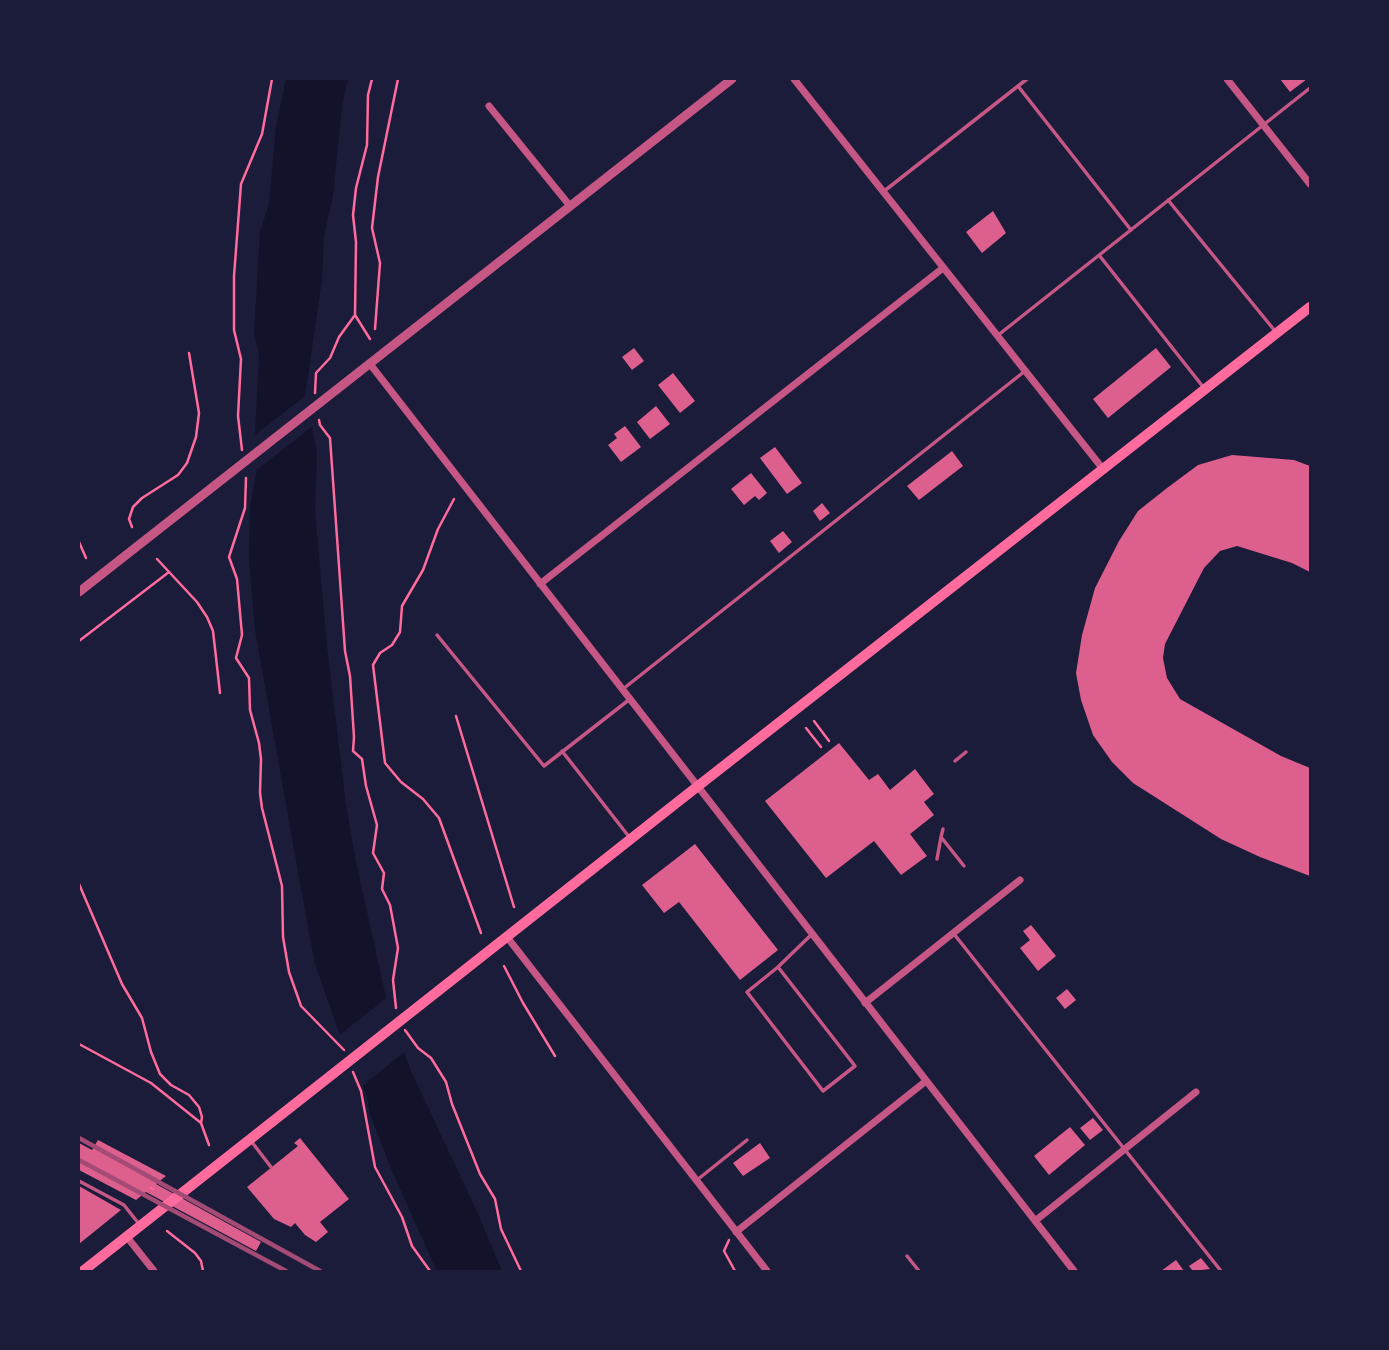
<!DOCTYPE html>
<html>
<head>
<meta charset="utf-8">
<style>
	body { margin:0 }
	#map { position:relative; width:1389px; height:1350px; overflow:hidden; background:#1b1b3a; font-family:Inter,sans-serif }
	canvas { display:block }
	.frame { position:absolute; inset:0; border:80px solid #1b1b3a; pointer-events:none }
</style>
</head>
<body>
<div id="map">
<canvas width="1389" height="1350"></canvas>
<div class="frame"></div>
</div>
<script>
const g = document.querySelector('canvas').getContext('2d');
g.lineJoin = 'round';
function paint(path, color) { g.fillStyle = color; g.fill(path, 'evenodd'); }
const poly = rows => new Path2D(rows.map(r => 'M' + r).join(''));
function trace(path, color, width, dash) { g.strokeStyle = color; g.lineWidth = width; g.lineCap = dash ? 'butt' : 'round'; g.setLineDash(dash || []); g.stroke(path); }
const water = poly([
	[286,79,348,79,342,106,333,195,324,236,322,279,305,396,317,452,315,511,327,647,346,805,356,862,386,998,410,1069,478,1214,502,1271,437,1271,392,1171,370,1114,367,1096,340,1035,315,964,307,922,255,630,249,560,250,506,257,470,255,435,259,354,254,334,260,232,269,204,276,127]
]);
const pier = poly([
	[309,393,314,425,253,473,251,438],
	[389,996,407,1050,360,1088,337,1037]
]);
const building = poly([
	[1280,79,1307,79,1290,92],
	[993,211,1006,233,982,253,966,232],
	[634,348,644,361,632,370,622,357],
	[1156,348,1171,367,1108,418,1093,399],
	[673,373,695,401,680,413,658,385],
	[656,406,670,424,650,439,637,422],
	[625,426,641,447,621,462,608,445,617,438,614,434],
	[775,447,802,483,787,494,760,458],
	[952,451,963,466,919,500,907,486],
	[1232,455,1294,460,1310,466,1310,572,1292,563,1237,546,1220,551,1204,568,1165,644,1163,658,1167,678,1180,699,1281,756,1310,768,1310,876,1260,857,1221,839,1133,783,1112,762,1093,735,1081,700,1076,673,1082,635,1095,588,1119,541,1138,511,1167,488,1198,465],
	[751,473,767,493,759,500,755,496,744,505,731,489],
	[822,503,830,513,820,521,813,511],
	[783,531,792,542,779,553,770,541],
	[839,743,869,780,878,774,890,790,915,769,934,794,924,802,934,815,910,834,927,856,901,875,874,841,826,878,765,801],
	[695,844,778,950,740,980,679,902,664,913,642,885],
	[1031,925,1056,956,1038,971,1020,948,1030,940,1023,931],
	[1067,989,1076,1000,1065,1009,1056,998],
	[1093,1118,1103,1130,1090,1140,1080,1128],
	[1070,1127,1085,1145,1049,1175,1034,1156],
	[300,1138,349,1199,320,1222,328,1232,316,1242,305,1235,295,1223,291,1227,274,1219,247,1187,298,1146,294,1143],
	[98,1140,166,1176,156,1184,261,1242,256,1251,146,1192,136,1200,79,1170,79,1143,92,1150],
	[760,1143,770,1158,743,1176,733,1163],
	[79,1186,121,1210,79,1244],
	[1201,1258,1210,1269,1193,1271,1189,1266],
	[1176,1260,1184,1271,1161,1271]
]);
const path = poly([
	[355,315,370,339],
	[375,329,380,263,372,228,378,177,398,79],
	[315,393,316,373,330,358,339,337,355,315,356,242,353,215,356,188,367,145,368,95,372,79],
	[319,420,320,425,330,438,345,651,350,676,354,737,353,751,362,759,366,786,377,825,373,853,384,873,382,889,390,905,398,948,393,980,396,1008],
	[242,450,238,416,241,359,234,330,234,276,241,184,262,134,272,79],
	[246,478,245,508,229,557,237,579,242,635,236,658,249,678,250,710,259,743,261,759,260,793,262,808,282,886,283,937,289,972,301,1006,344,1050],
	[454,499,438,529,423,570,402,606,400,632,392,645,380,653,373,665,385,763,401,782,423,799,439,818,481,933],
	[132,527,129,519,133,507,142,498,178,475,187,463,196,437,199,413,189,353],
	[79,542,86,558],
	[157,559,197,602,207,617,213,631,220,693],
	[79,641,169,572],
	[456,716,514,907],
	[814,721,829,741],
	[806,728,821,747],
	[79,884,122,984,142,1018,151,1052,160,1074,171,1085,189,1095,199,1107,202,1117,201,1123,209,1145],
	[504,966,523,1003,555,1056],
	[405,1030,418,1048,431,1058,446,1082,452,1104,480,1174,495,1199,501,1229,521,1271],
	[79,1044,151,1083,201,1123],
	[353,1072,361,1091,375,1167,402,1217,412,1246,430,1271],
	[151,1188,153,1189],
	[167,1231,195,1253,201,1261,203,1271],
	[729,1240,724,1251,735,1271]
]);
const service = poly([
	[1018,86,1131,230],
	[883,192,1027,79],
	[1168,200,1275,331],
	[1099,255,1204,388],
	[997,336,1310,88],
	[437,635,544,766,630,699],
	[623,689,1025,371],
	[562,751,630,838],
	[955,761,966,752],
	[943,829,941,837,964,866],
	[937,859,941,837],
	[954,934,1221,1271],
	[778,967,855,1066,823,1091,747,992,778,967,812,934],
	[251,1141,271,1167],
	[697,1180,747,1140],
	[79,1181,124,1205,139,1224],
	[907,1256,919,1271]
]);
const minor = poly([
	[794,79,1103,469],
	[1227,79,1310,184],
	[489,106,570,206],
	[370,364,1074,1271],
	[540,584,943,268],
	[507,937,767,1271],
	[865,1003,1020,880],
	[1035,1221,1196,1092],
	[736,1232,926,1081],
	[127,1237,154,1271]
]);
const tertiary = poly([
	[79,592,732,79]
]);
const secondary = poly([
	[83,1271,684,797,1310,307]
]);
const rail = poly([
	[79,1138,320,1271],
	[79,1160,286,1271]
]);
paint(water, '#12122b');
paint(pier, '#1b1b3a');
paint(building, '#dd5f8e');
trace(path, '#ff6b9d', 2.5);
trace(service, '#c65784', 3.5);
trace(minor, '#c65784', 7);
trace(tertiary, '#c65784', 9);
trace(secondary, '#ff6b9d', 10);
trace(rail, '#a44b75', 4.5);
</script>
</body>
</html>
